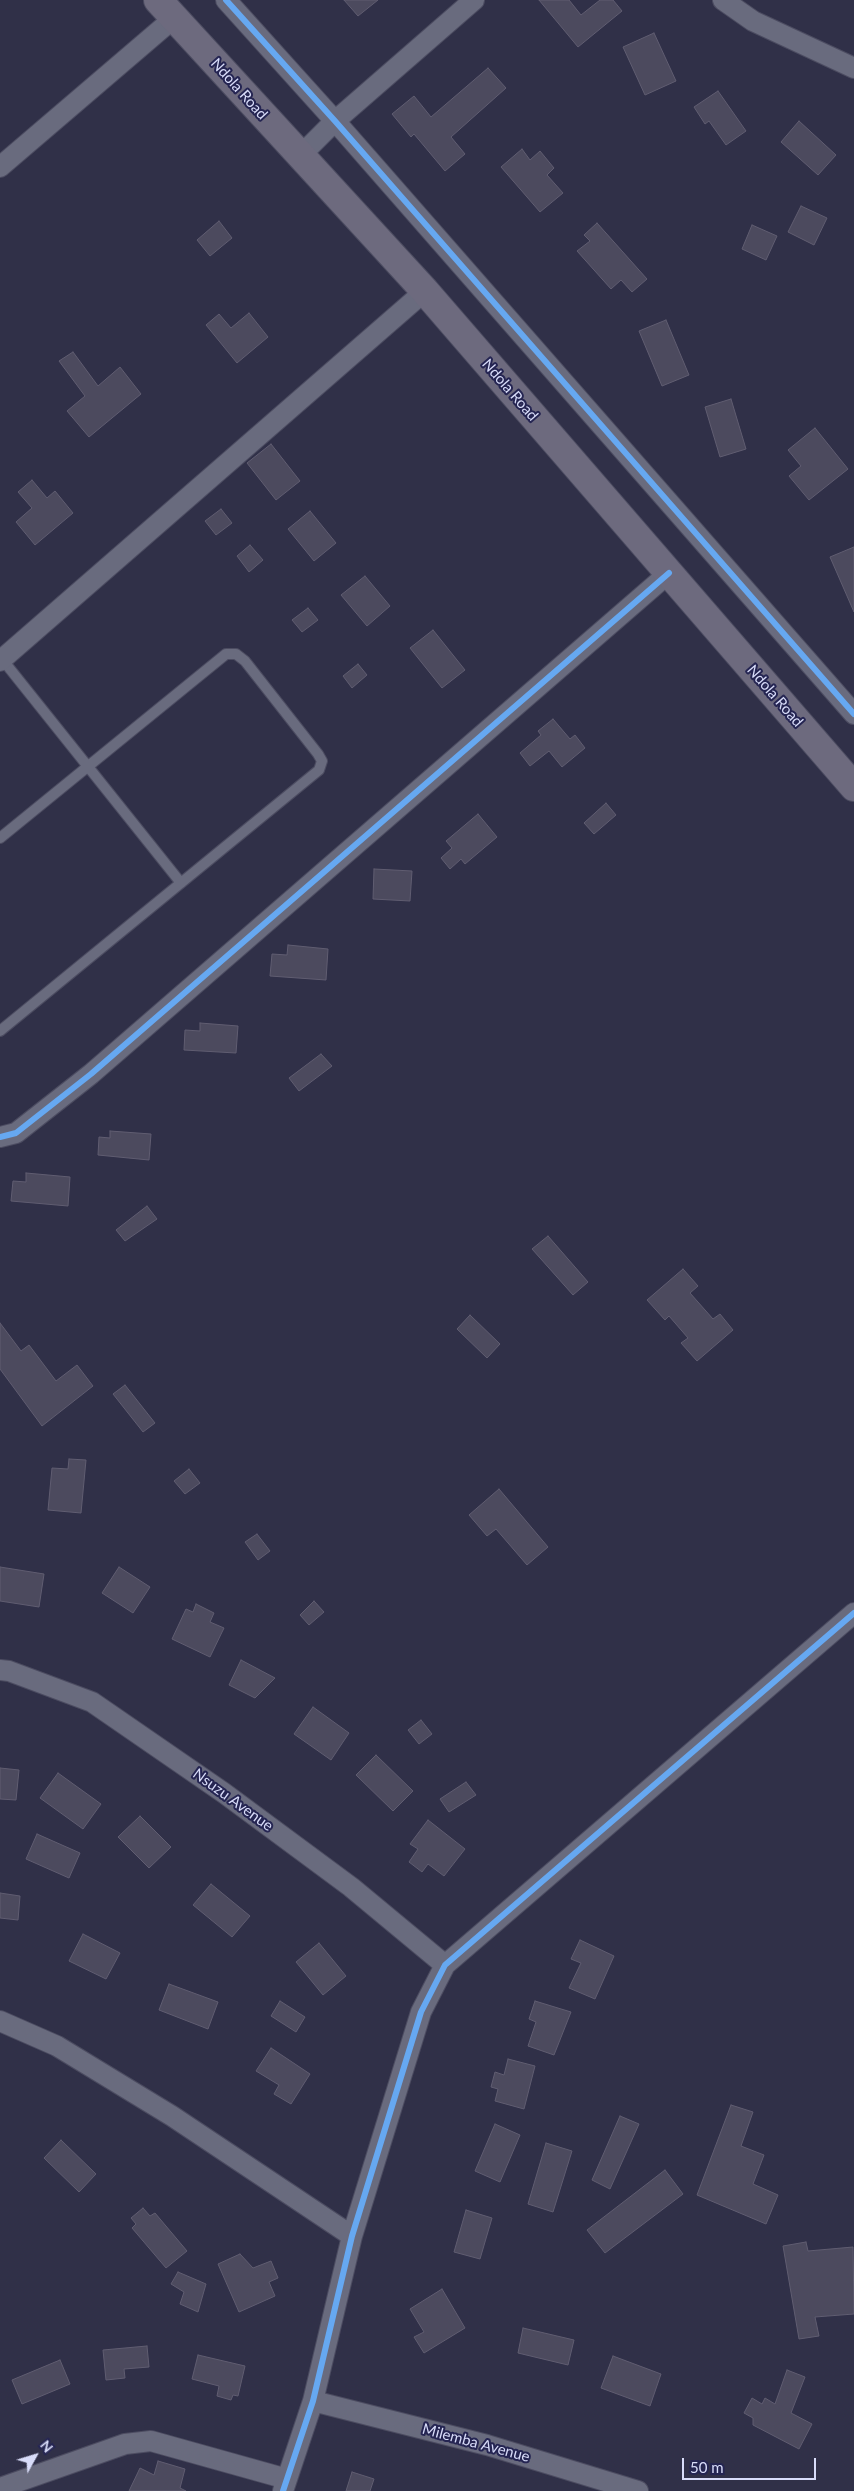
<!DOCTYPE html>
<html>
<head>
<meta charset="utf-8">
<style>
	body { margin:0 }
	#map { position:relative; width:854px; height:2491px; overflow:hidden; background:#303048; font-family:Lato,sans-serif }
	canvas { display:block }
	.north { position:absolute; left:10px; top:2431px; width:50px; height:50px; -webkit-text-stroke:4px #252552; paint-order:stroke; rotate:51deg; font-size:14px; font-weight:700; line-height:20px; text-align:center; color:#d8dcf9 }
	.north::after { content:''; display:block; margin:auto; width:18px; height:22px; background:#d8dcf9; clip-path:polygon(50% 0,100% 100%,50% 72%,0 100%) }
	.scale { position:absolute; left:682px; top:2458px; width:134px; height:22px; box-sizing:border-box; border:2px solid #d8dcf9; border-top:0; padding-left:6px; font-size:15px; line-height:18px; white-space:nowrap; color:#d8dcf9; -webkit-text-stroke:4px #252552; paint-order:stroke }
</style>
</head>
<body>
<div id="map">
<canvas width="854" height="2491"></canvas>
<div class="north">N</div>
<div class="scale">50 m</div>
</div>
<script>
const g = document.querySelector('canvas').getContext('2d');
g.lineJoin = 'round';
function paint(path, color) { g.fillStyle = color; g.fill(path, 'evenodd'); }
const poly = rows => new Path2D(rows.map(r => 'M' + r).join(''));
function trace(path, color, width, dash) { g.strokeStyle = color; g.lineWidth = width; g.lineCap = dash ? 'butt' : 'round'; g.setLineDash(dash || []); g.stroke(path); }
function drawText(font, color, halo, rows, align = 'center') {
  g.font = font + ' Lato,sans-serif'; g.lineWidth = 4; g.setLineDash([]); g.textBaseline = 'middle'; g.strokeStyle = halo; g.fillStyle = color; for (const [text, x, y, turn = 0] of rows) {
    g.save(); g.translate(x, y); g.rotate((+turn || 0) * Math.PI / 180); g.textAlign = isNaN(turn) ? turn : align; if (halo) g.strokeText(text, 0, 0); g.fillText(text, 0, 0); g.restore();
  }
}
const building = poly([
	[344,0,378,0,358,16,344,0],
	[539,0,569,0,581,15,600,0,613,0,622,11,578,47,539,0],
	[654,33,676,81,645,95,623,47,654,33],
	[488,68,506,88,451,137,465,154,445,171,414,134,411,137,392,114,414,96,431,117,488,68],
	[718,91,746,131,726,145,709,121,705,124,694,107,718,91],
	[799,121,836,155,818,175,781,142,799,121],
	[522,149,530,160,540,151,554,168,547,175,563,193,540,212,501,167,522,149],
	[801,206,827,218,814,245,788,232,801,206],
	[219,221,232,238,210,256,197,240,219,221],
	[597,223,647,279,632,292,621,280,611,289,577,251,590,241,584,235,597,223],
	[752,225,777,236,766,260,742,249,752,225],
	[249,313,268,337,237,363,206,325,219,314,231,328,249,313],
	[666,320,689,375,662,386,639,331,666,320],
	[73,352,98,386,120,367,141,394,89,437,67,411,85,396,59,361,73,352],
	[731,399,746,449,720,457,705,407,731,399],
	[815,428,848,469,809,500,789,476,801,466,788,450,815,428],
	[271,444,300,481,276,500,247,463,271,444],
	[32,480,47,498,55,491,73,513,35,545,16,522,32,508,18,492,32,480],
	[221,509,232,523,216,535,205,521,221,509],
	[310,511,336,543,314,561,288,529,310,511],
	[250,545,263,560,249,572,237,556,250,545],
	[854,547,854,612,830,557,854,547],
	[365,576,390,606,367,626,341,595,365,576],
	[308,608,318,620,302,632,292,620,308,608],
	[433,630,465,670,442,688,410,648,433,630],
	[358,664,367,675,352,688,343,676,358,664],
	[553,719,570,739,575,735,585,748,562,767,549,751,530,766,520,753,541,735,538,731,553,719],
	[606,803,616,815,594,834,584,823,606,803],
	[478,814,497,837,465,864,461,859,450,869,441,858,452,848,446,841,478,814],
	[374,869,412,871,410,901,373,899,374,869],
	[288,945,328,949,326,980,270,976,272,954,287,955,288,945],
	[200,1023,238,1026,236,1053,184,1050,185,1030,200,1031,200,1023],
	[321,1054,332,1066,299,1091,289,1078,321,1054],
	[110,1131,151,1134,149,1160,98,1155,99,1137,110,1138,110,1131],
	[26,1173,70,1177,68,1206,11,1201,13,1181,26,1182,26,1173],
	[147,1206,157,1219,125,1241,116,1230,147,1206],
	[548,1236,588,1282,573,1295,532,1249,548,1236],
	[683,1269,698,1286,690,1293,713,1319,720,1314,733,1330,697,1361,681,1343,688,1338,669,1316,665,1320,647,1300,683,1269],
	[470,1315,500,1344,487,1358,457,1329,470,1315],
	[0,1323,21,1351,29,1345,56,1381,77,1365,93,1386,42,1426,0,1369,0,1323],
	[125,1385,155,1423,143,1432,113,1394,125,1385],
	[69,1459,86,1460,81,1513,48,1510,52,1468,68,1469,69,1459],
	[189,1469,200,1483,185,1494,174,1481,189,1469],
	[499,1489,548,1547,527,1565,496,1529,487,1536,469,1515,499,1489],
	[257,1534,270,1551,258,1560,245,1542,257,1534],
	[0,1567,44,1574,39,1607,0,1601,0,1567],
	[119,1567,150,1587,133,1613,102,1593,119,1567],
	[314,1601,324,1612,309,1625,300,1615,314,1601],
	[196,1604,214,1613,210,1622,224,1628,210,1657,172,1639,186,1609,193,1612,196,1604],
	[241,1660,275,1678,255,1698,229,1685,241,1660],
	[313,1707,349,1733,331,1760,294,1734,313,1707],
	[421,1720,432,1734,419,1744,408,1730,421,1720],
	[376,1755,413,1791,393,1811,356,1775,376,1755],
	[0,1768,19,1770,16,1800,0,1799,0,1768],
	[58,1773,101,1804,83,1829,40,1798,58,1773],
	[466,1782,476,1795,449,1812,440,1799,466,1782],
	[140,1816,171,1847,149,1868,118,1837,140,1816],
	[428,1820,465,1849,444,1876,428,1864,422,1872,409,1862,418,1849,410,1844,428,1820],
	[37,1834,80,1853,69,1878,26,1859,37,1834],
	[211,1884,250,1916,232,1937,193,1905,211,1884],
	[0,1893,20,1896,18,1920,0,1918,0,1893],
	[83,1934,120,1953,106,1979,69,1961,83,1934],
	[580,1940,614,1956,595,1999,569,1988,581,1963,571,1959,580,1940],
	[319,1943,346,1976,323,1995,296,1962,319,1943],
	[169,1984,218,2002,208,2029,159,2010,169,1984],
	[280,2001,305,2017,296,2032,271,2016,280,2001],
	[535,2001,571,2012,554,2055,528,2046,536,2022,529,2019,535,2001],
	[271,2048,310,2074,291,2104,274,2094,279,2085,256,2071,271,2048],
	[508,2059,535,2066,524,2109,495,2101,498,2089,491,2087,495,2072,504,2075,508,2059],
	[731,2105,753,2112,741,2146,764,2155,753,2184,778,2195,766,2224,697,2195,731,2105],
	[620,2116,639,2124,610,2189,592,2180,620,2116],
	[495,2124,520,2135,500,2182,475,2171,495,2124],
	[61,2140,96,2174,79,2192,44,2158,61,2140],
	[546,2143,572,2151,553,2212,528,2204,546,2143],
	[665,2170,683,2194,605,2253,587,2230,665,2170],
	[143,2208,150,2216,155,2213,187,2251,166,2268,132,2228,136,2224,131,2218,143,2208],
	[466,2210,492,2218,480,2259,454,2252,466,2210],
	[806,2242,808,2251,853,2247,854,2314,815,2317,819,2336,799,2339,783,2246,806,2242],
	[240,2254,253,2268,271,2261,278,2278,269,2282,275,2296,239,2312,218,2264,240,2254],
	[178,2272,206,2284,198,2312,180,2304,184,2292,171,2284,178,2272],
	[442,2289,465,2328,424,2353,414,2337,424,2332,410,2309,442,2289],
	[523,2328,574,2340,568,2365,518,2353,523,2328],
	[147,2346,149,2367,124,2369,125,2378,106,2380,103,2350,147,2346],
	[198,2355,245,2366,238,2396,233,2395,231,2400,217,2396,219,2386,192,2379,198,2355],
	[613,2356,661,2374,650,2406,601,2388,613,2356],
	[60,2360,70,2384,22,2404,12,2380,60,2360],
	[787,2370,805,2377,791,2413,812,2424,799,2449,753,2425,753,2418,744,2413,752,2398,762,2404,765,2398,775,2404,787,2370],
	[158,2461,185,2469,180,2488,186,2491,129,2491,140,2468,154,2475,158,2461],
	[352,2472,374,2479,370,2491,346,2491,352,2472]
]);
const service = poly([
	[2,659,181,883],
	[0,838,226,654,236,654,245,661,318,754,322,761,319,770,0,1031]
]);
const minor = poly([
	[226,0,335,121,854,714],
	[723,0,753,21,854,68],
	[300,156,335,121,474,0],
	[0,167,174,18],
	[0,661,425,291],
	[0,1137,16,1133,91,1074,669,573],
	[0,1670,9,1671,92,1702,224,1793,351,1887,445,1965],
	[0,2021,57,2046,172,2116,352,2236],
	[313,2401,487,2445,638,2491],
	[0,2488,125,2444,151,2441,287,2479],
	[283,2491,313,2401,352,2236,421,2012,445,1965,854,1613]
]);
const primary = poly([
	[158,0,425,291,854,787]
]);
const cycleway = poly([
	[226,0,335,121,854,714],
	[0,1137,16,1133,91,1074,669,573],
	[283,2491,313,2401,352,2236,421,2012,445,1965,854,1613]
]);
const streetNames = [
	["Ndola Road",239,89,48],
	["Ndola Road",510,390,49],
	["Ndola Road",775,696,49],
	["Nsuzu Avenue",233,1800,36],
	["Milemba Avenue",476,2443,15]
];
paint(building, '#4c4a5e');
trace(building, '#605d71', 1);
trace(service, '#4c4c61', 12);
trace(minor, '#4c4c61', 22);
trace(primary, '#4c4c61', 30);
trace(service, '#696b7e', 10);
trace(minor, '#696b7e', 20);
trace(primary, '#6d6a7e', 28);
trace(cycleway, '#66a8f1', 6);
drawText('15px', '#d8dcf9', '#252552', streetNames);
</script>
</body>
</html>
